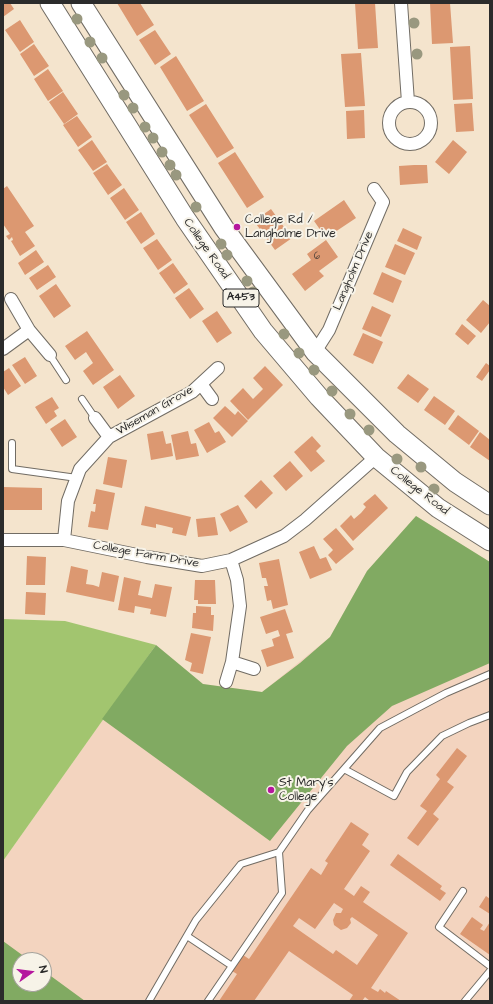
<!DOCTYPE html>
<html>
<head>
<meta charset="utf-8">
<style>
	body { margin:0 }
	#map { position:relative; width:493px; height:1004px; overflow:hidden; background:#f4e4cd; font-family:"Architects Daughter",sans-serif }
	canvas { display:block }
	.frame { position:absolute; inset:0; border:4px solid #2b2b2b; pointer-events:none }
	.north { position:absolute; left:12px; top:952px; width:40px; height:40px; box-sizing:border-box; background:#f7f3e8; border:1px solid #a5a39c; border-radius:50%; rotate:76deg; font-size:11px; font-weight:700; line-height:16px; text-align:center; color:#2b2b2b }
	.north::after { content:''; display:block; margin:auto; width:14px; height:18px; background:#b5179e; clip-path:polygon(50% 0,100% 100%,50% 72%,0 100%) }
</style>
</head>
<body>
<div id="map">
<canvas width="493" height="1004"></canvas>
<div class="frame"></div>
<div class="north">N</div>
</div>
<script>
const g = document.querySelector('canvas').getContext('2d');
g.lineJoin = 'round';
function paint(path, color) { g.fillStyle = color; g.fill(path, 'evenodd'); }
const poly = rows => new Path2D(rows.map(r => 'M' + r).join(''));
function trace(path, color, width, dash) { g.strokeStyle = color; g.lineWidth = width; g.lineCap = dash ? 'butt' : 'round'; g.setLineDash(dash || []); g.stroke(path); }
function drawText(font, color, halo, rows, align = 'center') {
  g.font = font + ' "Architects Daughter",sans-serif'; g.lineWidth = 4; g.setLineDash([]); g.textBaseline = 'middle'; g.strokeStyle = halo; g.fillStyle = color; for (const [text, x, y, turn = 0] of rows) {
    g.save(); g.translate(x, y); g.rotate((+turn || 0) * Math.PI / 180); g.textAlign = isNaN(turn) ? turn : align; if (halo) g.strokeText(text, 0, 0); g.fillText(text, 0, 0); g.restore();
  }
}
const built = poly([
	[416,516,490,562,490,1001,3,1001,3,861,156,645,203,684,262,692,330,637,367,571],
	[20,960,44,960,44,984,20,984]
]);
const green = poly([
	[3,619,65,621,156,645,3,861]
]);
const forest = poly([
	[416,516,490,562,490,663,392,706,347,746,270,841,102,719,156,645,203,684,262,692,300,663,330,637,367,571],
	[3,941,29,960,20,960,20,984,44,984,44,971,85,1001,3,1001]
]);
const building = poly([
	[3,3,10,3,14,9,3,17],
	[117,3,140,3,154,25,137,36],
	[355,3,375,3,378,48,358,49],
	[430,3,450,3,453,43,432,44],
	[20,20,34,42,20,52,5,30],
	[155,30,171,54,155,65,139,40],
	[34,44,49,66,34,76,20,54],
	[470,46,473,99,453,100,450,47],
	[361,53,365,106,345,107,341,54],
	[176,56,204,101,187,111,160,67],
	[48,69,63,91,48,101,34,79],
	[63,92,78,114,64,124,49,102],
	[472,103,474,131,456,132,454,104],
	[206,104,234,148,217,158,189,115],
	[364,110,365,138,347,139,346,111],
	[77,116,92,137,78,147,63,125],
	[92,140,107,162,93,171,78,150],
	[453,140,467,152,449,174,435,162],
	[235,152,264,197,247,208,218,163],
	[107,164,122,185,108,195,93,173],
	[414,165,427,165,428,183,400,185,399,166],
	[7,186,34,226,25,232,35,246,20,256,11,241,13,240,12,237,9,240,6,236,10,234,3,224,3,189],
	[124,188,139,210,125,220,110,198],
	[344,200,356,218,326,238,314,221],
	[271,209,292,238,275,250,254,221],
	[141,212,155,234,141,244,126,222],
	[403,228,422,237,417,250,397,241],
	[157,239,172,260,158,270,143,248],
	[326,240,338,257,319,271,324,276,305,291,292,274,311,260,307,254],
	[395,244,415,253,405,275,385,267],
	[36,250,44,262,25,275,18,263],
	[173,263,188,284,174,294,159,273],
	[48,265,56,277,37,290,29,278],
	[382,272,402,281,393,303,373,294],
	[56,284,71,306,54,318,39,296],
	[189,288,204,309,190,319,175,298],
	[483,300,490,306,490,322,481,333,466,320],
	[372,306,391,315,381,337,362,329],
	[217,311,232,333,217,343,202,321],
	[462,324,476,336,468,345,455,334],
	[87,331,114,370,93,385,83,371,93,363,86,352,75,360,65,346],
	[363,333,383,342,373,364,353,355],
	[25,357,37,376,25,384,12,365],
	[486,363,490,366,490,370,482,381,476,377],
	[265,366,283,385,248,420,230,401,243,388,253,399,263,389,253,378],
	[9,368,21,386,8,395,3,387,3,372],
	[408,374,429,389,418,403,397,388],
	[120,375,135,396,118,409,103,387],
	[434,396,455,411,445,425,424,410],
	[52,397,59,408,54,411,57,416,46,424,35,407],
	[225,406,235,415,238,411,248,421,232,437,213,418],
	[458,415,479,431,469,445,448,429],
	[65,419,77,437,62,447,50,429],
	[209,422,215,433,219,431,226,442,207,453,194,430],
	[163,431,166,444,171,443,173,456,151,460,147,434],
	[188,431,191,444,196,443,199,456,176,460,171,435],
	[480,432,490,440,490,461,470,447],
	[312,436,321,446,316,451,325,461,311,472,294,452],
	[108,457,127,460,122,488,103,484],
	[290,461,303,476,286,491,273,476],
	[261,480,273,493,256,509,244,496],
	[3,487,42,488,42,510,3,510],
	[96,489,115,493,108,530,88,527,91,511,95,512,96,504,93,504],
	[375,494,388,508,353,541,340,526,351,515,354,519,361,513,366,507,363,504],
	[238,505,248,522,230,532,220,514],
	[145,506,191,517,186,536,172,533,173,528,165,526,156,524,156,528,141,525],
	[215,517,218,535,198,537,196,519],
	[336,528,354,549,336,564,328,555,333,550,323,539],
	[314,546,320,559,326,557,332,570,310,579,299,552],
	[27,556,46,557,45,585,26,585],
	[279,559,288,605,273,609,271,600,267,601,264,586,268,586,266,578,262,578,259,563],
	[71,566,88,570,86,584,93,585,99,587,102,572,119,576,114,602,66,592],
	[124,577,141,581,138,595,152,598,155,584,172,587,166,617,150,614,151,609,135,606,134,613,118,610],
	[195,580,215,580,216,604,198,604,198,600,194,600],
	[26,592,46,593,45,615,25,614],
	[196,606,211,607,211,615,214,615,213,631,192,628,193,613,196,613],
	[285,609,293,632,286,634,294,658,267,667,261,650,274,646,272,639,280,636,278,630,266,634,260,617],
	[191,633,211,637,203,674,190,671,192,663,185,660],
	[457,748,467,756,447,782,454,787,433,814,439,819,418,846,407,838,427,811,420,806,440,779,436,775],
	[351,822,369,834,362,845,370,851,344,889,354,896,361,886,370,892,363,902,408,933,371,988,378,992,380,989,385,993,386,991,401,1001,370,1001,365,997,362,1001,349,1001,353,995,289,951,254,1001,219,1001,237,974,232,971,243,955,249,959,311,868,321,875,328,863,325,861],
	[334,903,343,909,341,913,336,913,333,920,334,925,341,930,347,928,351,923,350,919,352,917,378,935,357,965,336,950,333,954,293,926,299,918,315,929],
	[398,854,442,886,440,889,446,893,440,901,390,865],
	[486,896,490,899,490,914,479,907],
	[472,917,483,925,480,929,484,931,490,922,490,955,460,934]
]);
const lane = poly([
	[49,354,66,380],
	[82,399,95,418],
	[12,443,12,469,77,478],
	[344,769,394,796,407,772,442,736,469,723,490,715],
	[463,891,439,927,490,966],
	[187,936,232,966],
	[149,1001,196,920,241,864,279,852,308,810,380,728,446,693,490,674],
	[208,1001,282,893,279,852],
	[465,1001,490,971]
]);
const street = poly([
	[401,3,408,102],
	'389 123a21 21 0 1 1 42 0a21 21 0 1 1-42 0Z',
	[29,330,50,355],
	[3,349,29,330,11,299],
	[315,352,329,330,383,202,374,189],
	[201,384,212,399],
	[95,418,109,437],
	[3,540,64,540,147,557,202,566,231,560,284,536,305,520,376,457],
	[64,540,68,501,80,469,109,437,192,392,218,368],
	[232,662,254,669],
	[226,682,232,662,240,606,237,580,231,560]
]);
const primary = poly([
	[50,3,185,218,263,331,319,397,376,457,438,508,490,541],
	[81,3,224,228,315,352,397,434,455,482,490,505]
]);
const trees = [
	[77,19],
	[414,23],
	[90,42],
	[417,54],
	[102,58],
	[124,95],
	[133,108],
	[145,127],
	[153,138],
	[162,152],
	[170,165],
	[176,175],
	[196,207],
	[221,244],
	[227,255],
	[247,281],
	[253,292],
	[284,334],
	[299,353],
	[314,370],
	[332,391],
	[350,414],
	[369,430],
	[397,459],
	[421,467],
	[434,489]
];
const markers = [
	[237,227,4,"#b5179e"],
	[271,790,4,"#b5179e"]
];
const numberNames = [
	["6",317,257]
];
const shields = [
	[241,298,36]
];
const shieldNames = [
	["A453",241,298]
];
const poiNames = [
	["College Rd /",245,220],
	["Langholme Drive",245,234],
	["St Mary's",279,783],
	["College",279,797]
];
const streetNames = [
	["College Road",206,249,55],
	["Langholm Drive",354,271,-67],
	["Wiseman Grove",155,411,-30],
	["College Road",419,491,38],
	["College Farm Drive",146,555,10]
];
paint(built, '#f3d4bf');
paint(green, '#a2c56f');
paint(forest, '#81aa62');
paint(building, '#dc9871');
trace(lane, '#716c64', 8);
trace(street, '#716c64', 14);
trace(primary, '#716c64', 21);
trace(lane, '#fff', 6);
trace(street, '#fff', 12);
trace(primary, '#fff', 19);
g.fillStyle = '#99987f';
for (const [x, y] of trees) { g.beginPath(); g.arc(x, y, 5.5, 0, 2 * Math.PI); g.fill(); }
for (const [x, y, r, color] of markers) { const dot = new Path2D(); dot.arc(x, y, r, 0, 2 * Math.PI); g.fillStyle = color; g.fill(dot); trace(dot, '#f7f3e8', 1.5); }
drawText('10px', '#57463c', null, numberNames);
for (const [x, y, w] of shields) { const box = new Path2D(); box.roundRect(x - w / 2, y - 9, w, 18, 3); g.fillStyle = '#f7f3e8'; g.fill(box); trace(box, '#2b2b2b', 1); }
drawText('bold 11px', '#2b2b2b', null, shieldNames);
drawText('12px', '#2b2b2b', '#f7f3e8', poiNames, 'left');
drawText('12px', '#2b2b2b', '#f7f3e8', streetNames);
</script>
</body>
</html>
